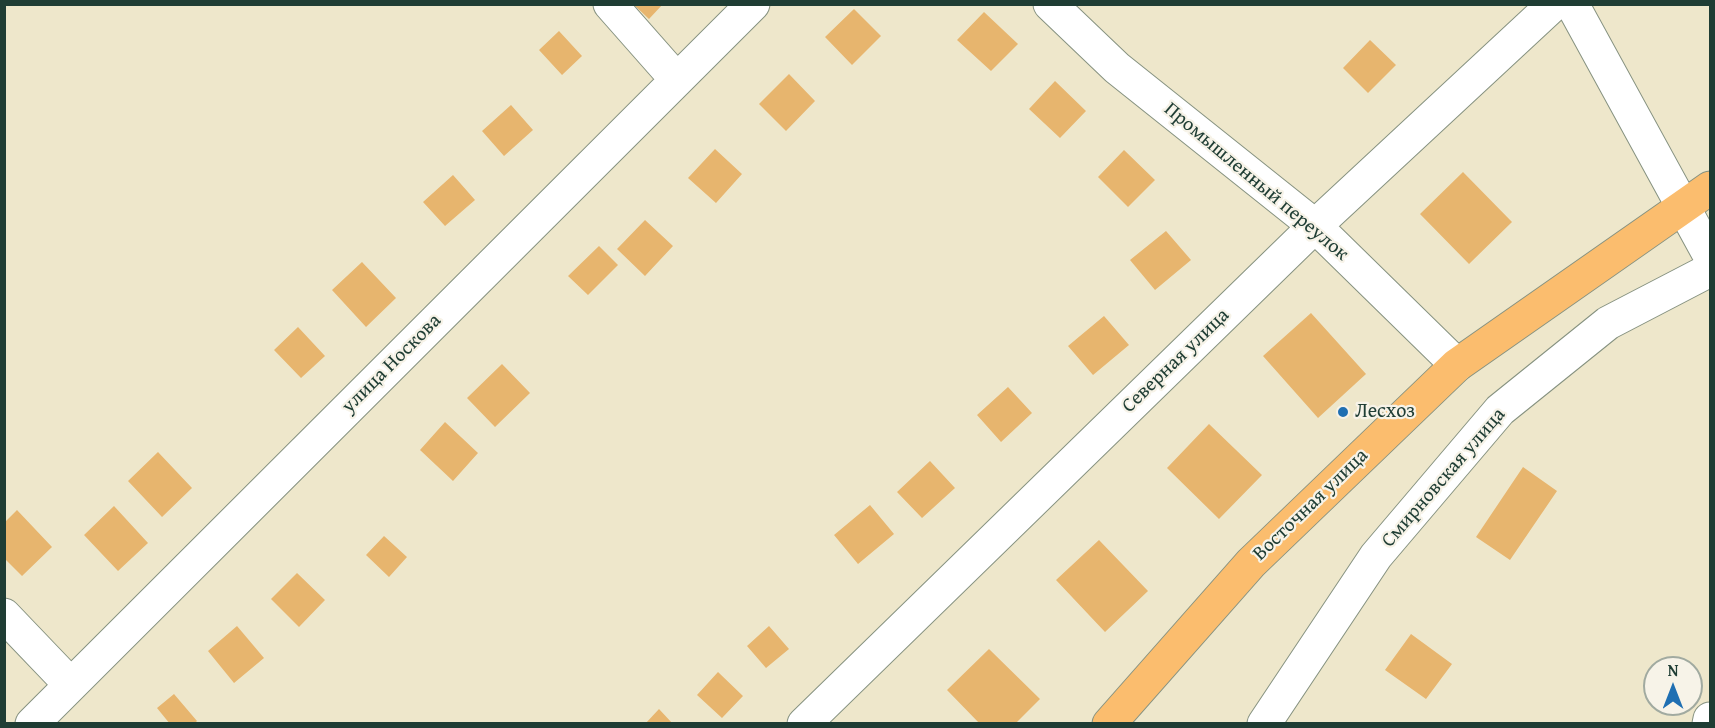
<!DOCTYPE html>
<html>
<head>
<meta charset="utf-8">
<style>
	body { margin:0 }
	#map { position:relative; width:1715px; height:728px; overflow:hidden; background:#eee7cb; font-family:"Gentium Book Plus",serif }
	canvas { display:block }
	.frame { position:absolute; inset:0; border:6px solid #1f3d34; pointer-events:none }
	.north { position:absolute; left:1643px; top:656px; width:60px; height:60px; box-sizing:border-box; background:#f7f3e8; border:2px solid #a1aaa0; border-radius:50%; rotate:0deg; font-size:16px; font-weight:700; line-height:24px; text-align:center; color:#1f3d34 }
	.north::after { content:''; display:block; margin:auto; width:21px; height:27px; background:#1f6fb2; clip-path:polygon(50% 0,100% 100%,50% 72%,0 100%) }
</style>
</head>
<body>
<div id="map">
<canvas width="1715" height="728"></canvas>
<div class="frame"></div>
<div class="north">N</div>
</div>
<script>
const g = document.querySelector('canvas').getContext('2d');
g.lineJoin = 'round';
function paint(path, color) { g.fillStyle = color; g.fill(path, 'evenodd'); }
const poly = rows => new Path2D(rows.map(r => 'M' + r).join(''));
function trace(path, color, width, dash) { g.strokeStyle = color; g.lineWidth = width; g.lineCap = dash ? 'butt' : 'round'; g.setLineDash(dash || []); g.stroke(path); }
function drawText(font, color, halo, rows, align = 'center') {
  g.font = font + ' "Gentium Book Plus",serif'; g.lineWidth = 4.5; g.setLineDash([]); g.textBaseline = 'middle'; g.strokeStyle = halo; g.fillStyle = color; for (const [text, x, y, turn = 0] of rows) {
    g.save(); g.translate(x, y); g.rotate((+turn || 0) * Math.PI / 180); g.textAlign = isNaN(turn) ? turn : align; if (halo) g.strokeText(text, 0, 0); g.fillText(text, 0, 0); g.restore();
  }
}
const building = poly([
	[633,4,663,4,649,19],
	[854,9,881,36,852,65,825,37],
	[984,12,1018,44,991,71,957,40],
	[559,31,582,56,562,75,539,50],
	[1370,40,1396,65,1368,93,1343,68],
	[789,74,815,101,786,131,759,104],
	[1055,81,1086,111,1060,138,1029,109],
	[511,105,533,130,504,156,482,131],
	[715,149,742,174,716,203,688,178],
	[1124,150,1155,180,1128,207,1098,177],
	[1463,172,1512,222,1469,264,1420,214],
	[453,175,475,200,445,226,423,202],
	[645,220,673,246,645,276,617,249],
	[1166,231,1191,260,1155,290,1130,260],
	[599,246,618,265,588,295,568,276],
	[362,262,396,298,366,327,332,290],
	[1311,313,1366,374,1318,418,1263,356],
	[1104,316,1129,345,1093,375,1068,346],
	[298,327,325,356,301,378,274,350],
	[502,364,530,393,495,427,467,398],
	[1008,387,1032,413,1001,442,977,415],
	[445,422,478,453,453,481,420,450],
	[1209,424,1262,475,1219,519,1167,468],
	[158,452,192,488,162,517,128,481],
	[930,461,955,488,922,518,897,492],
	[1523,467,1557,491,1510,560,1476,537],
	[870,505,894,534,858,564,834,535],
	[114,506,148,543,118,571,84,535],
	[17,510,52,547,22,576,4,558,4,523],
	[384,536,407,557,389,577,366,555],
	[1099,540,1148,591,1105,632,1056,580],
	[297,573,325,600,299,627,271,599],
	[237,626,264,658,234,683,208,651],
	[769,626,789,649,766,668,747,646],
	[1411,634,1452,664,1426,699,1385,670],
	[989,649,1040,699,1015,724,980,724,947,690],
	[718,672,743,696,722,718,697,695],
	[174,694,197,721,194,724,170,724,157,708],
	[659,709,673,724,645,724]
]);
const minor = poly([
	[610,4,677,80],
	[1050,4,1117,68,1315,226,1457,365],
	[1572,4,1710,256],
	[4,615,70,684],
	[32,724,753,4],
	[804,724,1315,226,1554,4],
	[1264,724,1376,556,1500,410,1608,323,1710,270],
	[1709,724,1710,719]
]);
const major = poly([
	[1109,724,1251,563,1457,365,1710,188]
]);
const markers = [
	[1343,412,6,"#1f6fb2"]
];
const streetNames = [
	["Промышленный переулок",1256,182,40],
	["Северная улица",1176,361,-44],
	["улица Носкова",392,364,-45],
	["Смирновская улица",1444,478,-49],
	["Восточная улица",1311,505,-44]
];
const poiNames = [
	["Лесхоз",1355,412]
];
paint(building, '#e7b56e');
trace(minor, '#869280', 35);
trace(major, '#869280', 35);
trace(minor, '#fff', 33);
trace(major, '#fbbd6e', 33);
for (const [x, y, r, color] of markers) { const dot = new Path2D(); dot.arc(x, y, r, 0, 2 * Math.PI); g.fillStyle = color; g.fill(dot); trace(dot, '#f7f3e8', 2); }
drawText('20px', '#1f3d34', '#f7f3e8', streetNames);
drawText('20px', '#1f3d34', '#f7f3e8', poiNames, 'left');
</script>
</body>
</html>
